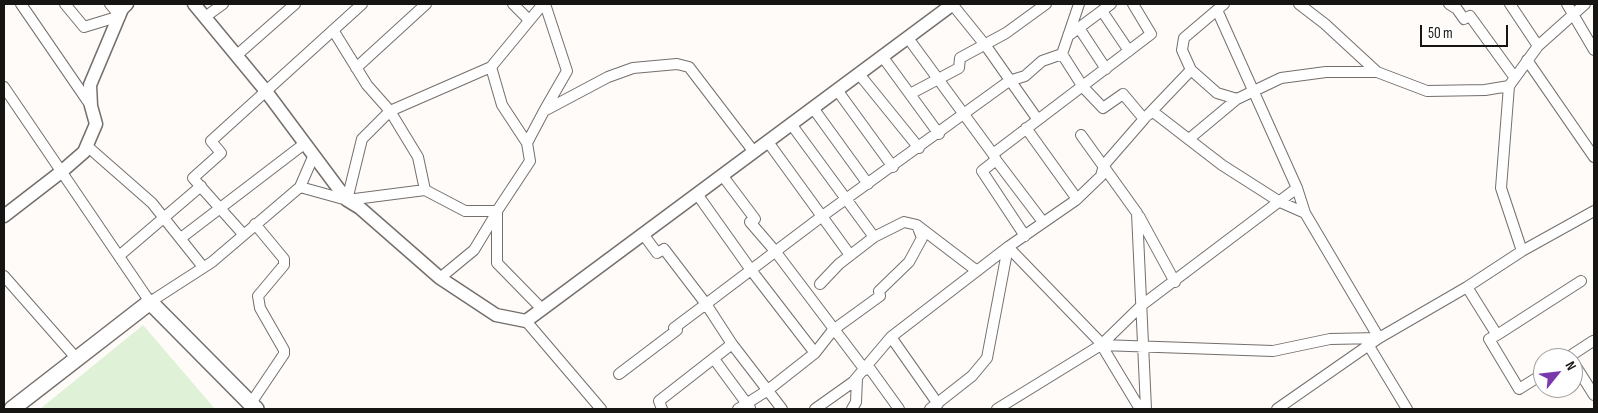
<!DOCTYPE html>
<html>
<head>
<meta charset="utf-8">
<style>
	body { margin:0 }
	#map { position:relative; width:1598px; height:413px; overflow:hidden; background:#fefbf8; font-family:"Sofia Sans Condensed",sans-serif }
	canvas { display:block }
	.frame { position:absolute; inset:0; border:5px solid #171513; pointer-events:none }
	.north { position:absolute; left:1533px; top:348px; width:50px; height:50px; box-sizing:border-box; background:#fff; border:1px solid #a2a1a1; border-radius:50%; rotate:61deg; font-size:14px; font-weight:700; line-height:20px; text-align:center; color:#171513 }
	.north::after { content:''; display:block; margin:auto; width:18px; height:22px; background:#7a38ad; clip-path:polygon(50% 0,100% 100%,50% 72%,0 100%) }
	.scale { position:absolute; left:1420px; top:25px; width:88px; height:22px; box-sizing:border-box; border:2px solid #171513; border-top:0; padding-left:6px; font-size:15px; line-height:18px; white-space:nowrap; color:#171513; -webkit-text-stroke:4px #fff; paint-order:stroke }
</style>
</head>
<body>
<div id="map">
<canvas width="1598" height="413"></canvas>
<div class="frame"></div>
<div class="north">N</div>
<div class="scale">50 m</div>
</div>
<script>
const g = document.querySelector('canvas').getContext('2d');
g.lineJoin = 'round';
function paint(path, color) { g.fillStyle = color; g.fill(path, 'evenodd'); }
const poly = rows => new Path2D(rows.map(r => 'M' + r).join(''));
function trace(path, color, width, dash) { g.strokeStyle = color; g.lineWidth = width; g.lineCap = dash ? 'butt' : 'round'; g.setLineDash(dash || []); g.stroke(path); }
const green = poly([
	[143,325,215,409,40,409]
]);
const minor = poly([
	[21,4,91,106],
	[65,4,84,27,120,16,110,4],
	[513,4,529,20],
	[952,4,986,46,1038,120],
	[1299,4,1325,24,1377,72,1427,91,1485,90,1509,86],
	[1449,4,1457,9,1464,19,1470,16,1515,78],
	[1510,4,1538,46],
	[1567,4,1594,50],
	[1217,10,1297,188,1305,213,1379,338],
	[1102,11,1129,51],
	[205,17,223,4],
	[1079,28,1106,69],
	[333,30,367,85,390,111,418,157,425,190],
	[1068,36,1111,4],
	[908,38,993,154],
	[237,55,295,4],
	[882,56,939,134],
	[1527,60,1594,157],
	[356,68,426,4],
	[1191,70,1217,93,1237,99,1281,78,1326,72,1377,72],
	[859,74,919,148],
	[4,87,150,302,212,262,300,187,347,200,425,190,465,211,497,211,530,161,527,143,502,105,491,67],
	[837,90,893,167],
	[910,94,959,68,960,58,1006,33,1046,4],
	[813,108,868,184],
	[544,111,567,71,545,4],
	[1152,111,1222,165,1280,202,1305,213],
	[1148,115,1191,70,1182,50,1184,38,1224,4],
	[791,124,874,237],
	[1026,128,1077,199],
	[1081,135,1137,213,1146,409],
	[1189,139,1237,99],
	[768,142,850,255],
	[527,143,544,111,608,77,633,68,677,64,689,67,754,152],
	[87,146,152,203,203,267],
	[996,160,1043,222],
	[722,175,755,219,750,222,775,251,865,370],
	[300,187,313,157],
	[697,194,751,270,815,353],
	[347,200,362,139,390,111,491,67,543,4],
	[497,211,497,263,542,309],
	[1139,216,1175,282],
	[918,226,977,271],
	[243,234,193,178,221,153,211,141,362,4],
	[1025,236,982,171,996,160,993,154,1151,34,1133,4],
	[181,238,304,144],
	[1008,247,1099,341,1140,409],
	[1522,251,1594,211],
	[119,256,201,186],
	[4,276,77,359],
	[440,278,474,250,497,212],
	[1467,287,1497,335,1581,281],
	[526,321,601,409],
	[1497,335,1489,339,1519,389,1543,374],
	[891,337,938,404],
	[732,344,782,409],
	[1101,345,1273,351,1330,339,1379,338],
	[1369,346,1407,409],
	[1567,358,1593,341],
	[714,359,750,408],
	[1573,362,1594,395],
	[868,366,899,409],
	[619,374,677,330,674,328,706,304,664,249,657,253,643,234],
	[251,403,284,354,284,350,260,308,258,296,284,265,284,259,255,224],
	[662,409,659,401,732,344,706,304,821,217,1009,81,1025,76,1042,61,1062,54],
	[738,409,768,390,815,353,833,330,880,296,879,291,909,262,922,238,917,225,904,222,874,237,839,264,820,284],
	[815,409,853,382,891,337,1008,247,1076,200,1101,176,1104,165,1144,119,1123,94,1103,108,1083,87,1062,54,1079,4],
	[852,409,856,402,857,378],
	[930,409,972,376,987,358,1008,247],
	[997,409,1101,345,1142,305,1297,188],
	[1277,409,1379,338,1467,287,1522,251,1501,188,1509,86,1538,46,1585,4]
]);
const tertiary = poly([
	[194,4,265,90,347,200,360,208,440,278,496,315,526,321,953,4],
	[4,216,61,172,84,152,96,124,91,106,90,85,122,9,127,4]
]);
const secondary = poly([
	[12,409,150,302,256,409]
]);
paint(green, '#dff2d8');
trace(minor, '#756f6c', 12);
trace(tertiary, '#756f6c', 15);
trace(secondary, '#756f6c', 18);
trace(minor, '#fff', 10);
trace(tertiary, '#fff', 12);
trace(secondary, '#fff', 15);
</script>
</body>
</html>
